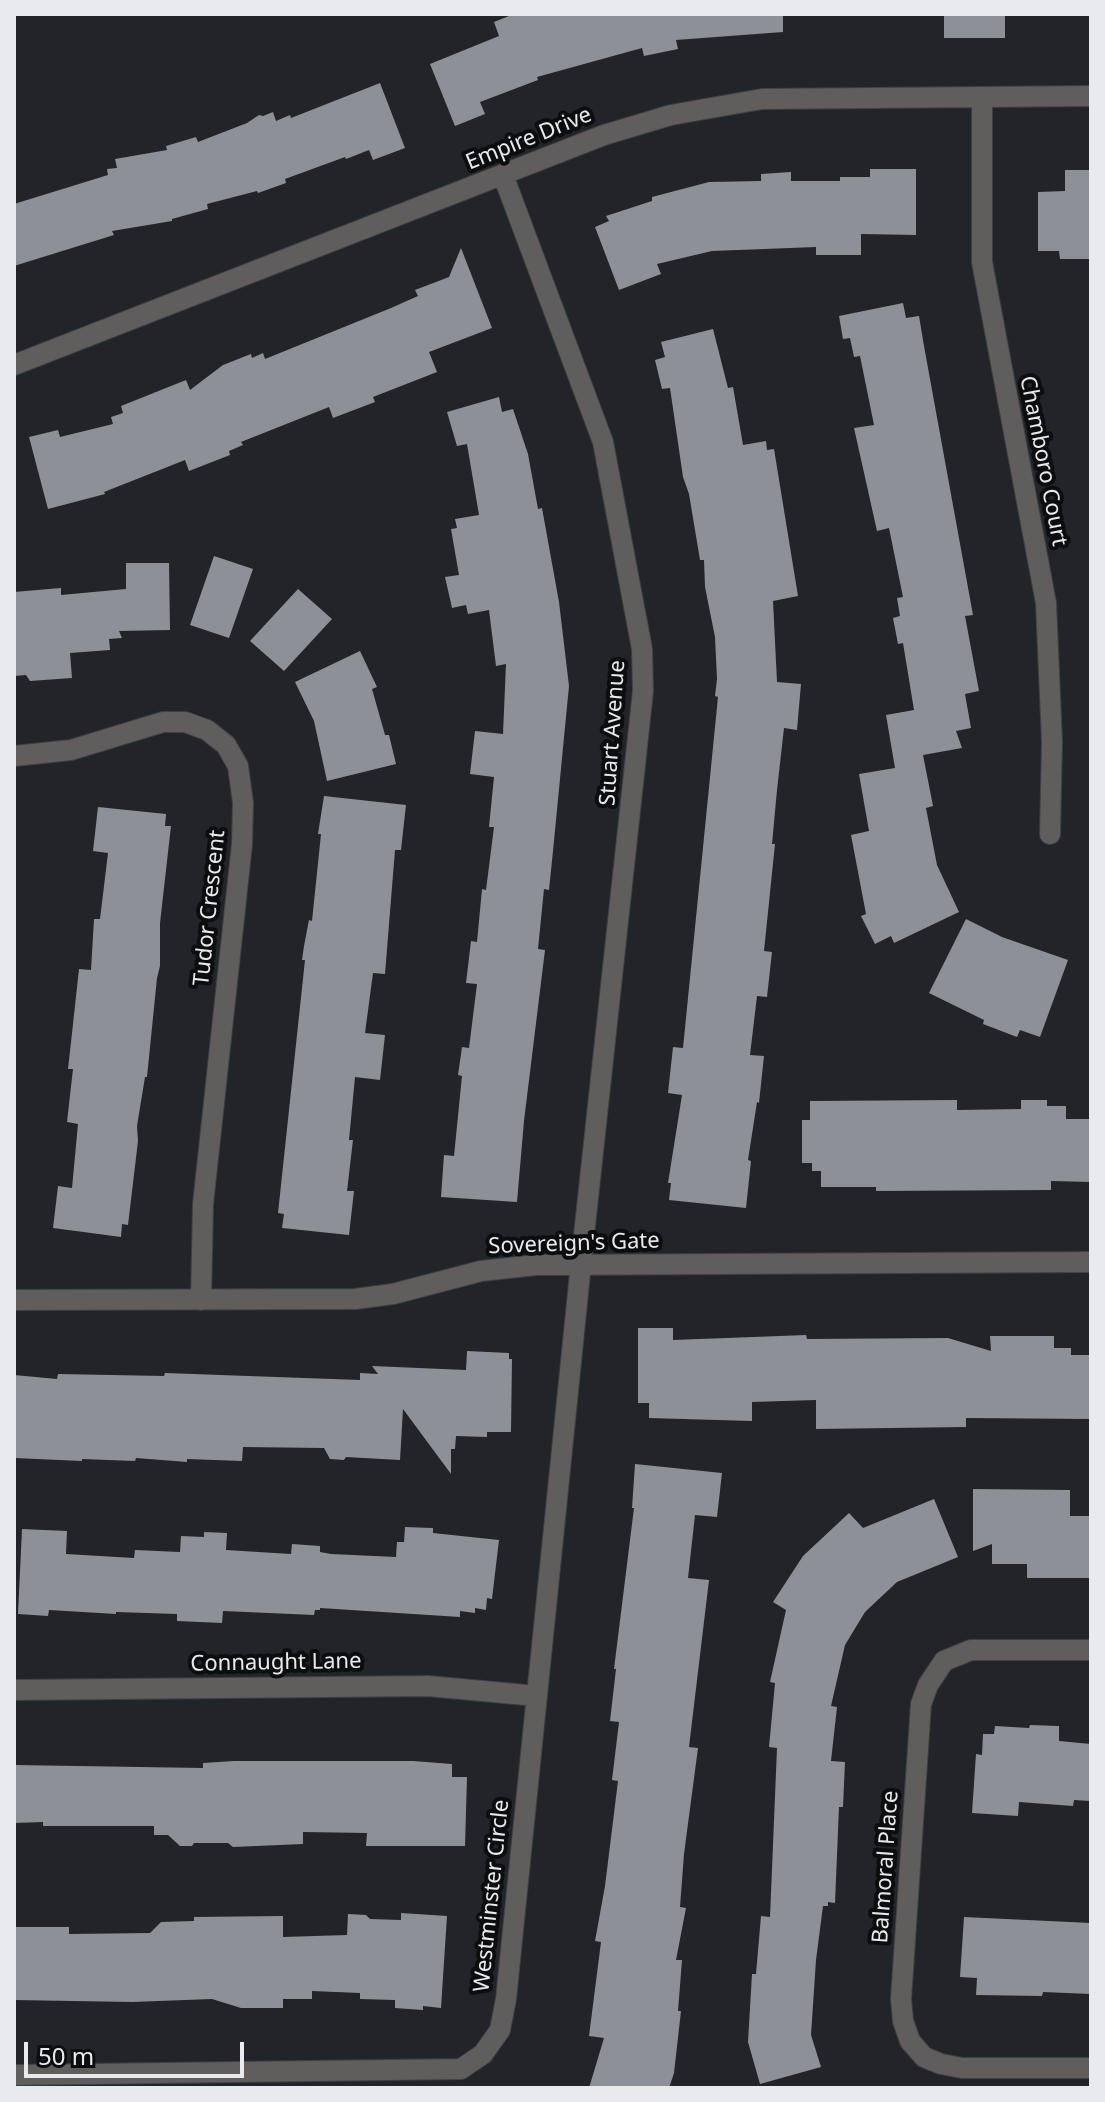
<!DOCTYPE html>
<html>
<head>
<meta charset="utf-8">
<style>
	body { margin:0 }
	#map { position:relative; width:1105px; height:2102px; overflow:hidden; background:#222429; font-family:"Noto Sans",sans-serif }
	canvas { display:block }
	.frame { position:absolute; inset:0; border:16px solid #e9eaed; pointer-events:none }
	.scale { position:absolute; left:24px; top:2042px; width:220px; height:36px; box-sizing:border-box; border:4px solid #e9eaed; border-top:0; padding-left:10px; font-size:24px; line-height:28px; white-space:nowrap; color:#e9eaed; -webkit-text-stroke:6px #0c0d0f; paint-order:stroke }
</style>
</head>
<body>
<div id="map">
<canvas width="1105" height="2102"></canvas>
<div class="frame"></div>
<div class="scale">50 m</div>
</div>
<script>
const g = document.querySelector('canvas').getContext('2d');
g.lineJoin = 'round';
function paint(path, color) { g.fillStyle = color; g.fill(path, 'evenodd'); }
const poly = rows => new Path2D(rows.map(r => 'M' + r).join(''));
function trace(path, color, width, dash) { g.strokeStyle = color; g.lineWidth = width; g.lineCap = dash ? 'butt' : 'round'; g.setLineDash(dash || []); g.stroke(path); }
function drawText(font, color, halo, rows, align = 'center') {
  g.font = font + ' "Noto Sans",sans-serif'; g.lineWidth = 8; g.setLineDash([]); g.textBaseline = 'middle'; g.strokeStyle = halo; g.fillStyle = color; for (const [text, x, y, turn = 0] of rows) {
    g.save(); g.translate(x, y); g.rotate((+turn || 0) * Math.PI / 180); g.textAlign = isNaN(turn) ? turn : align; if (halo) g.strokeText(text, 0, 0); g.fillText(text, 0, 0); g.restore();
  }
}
const building = poly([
	[514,14,783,14,783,32,676,40,678,49,644,56,642,48,537,77,538,80,480,102,485,114,455,126,430,64,499,36,494,22],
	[944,14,1005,14,1005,38,944,38],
	[380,83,405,148,373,160,369,150,346,159,345,157,285,179,286,183,258,193,257,191,207,204,208,209,172,219,172,221,112,231,114,235,14,266,14,204,108,175,107,169,117,168,115,159,167,150,166,146,196,137,198,142,247,123,259,115,263,116,273,112,276,121,290,115,291,118],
	[870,169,916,169,916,235,861,234,861,255,816,255,816,247,712,251,657,264,661,274,619,290,595,227,609,221,606,216,652,201,652,197,709,182,761,181,761,174,791,172,791,181,840,181,840,177,870,177],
	[1065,170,1091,170,1091,259,1060,259,1059,251,1038,251,1038,192,1065,191],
	[461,248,492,328,429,352,437,372,373,397,375,402,333,418,329,407,241,442,243,445,229,451,230,455,189,471,185,460,104,492,105,494,48,509,29,437,58,430,60,437,113,424,111,417,123,413,121,406,186,380,190,390,223,365,251,354,252,358,263,353,265,359,391,308,418,296,415,290,449,277],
	[903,303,906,318,919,316,924,346,973,615,965,616,979,691,965,694,971,728,956,731,962,748,923,755,933,806,926,808,937,865,959,912,894,943,891,936,875,944,861,916,866,914,851,835,869,831,859,774,895,768,886,715,914,710,903,643,898,644,893,618,900,616,897,598,903,597,889,528,877,531,854,428,874,425,860,356,854,357,850,338,843,339,839,316],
	[713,329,728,388,733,387,743,445,766,441,767,450,774,449,798,596,773,601,777,682,801,684,797,730,784,728,777,790,772,844,775,844,764,951,772,952,767,997,757,996,750,1055,764,1056,759,1103,757,1102,748,1160,751,1161,746,1208,669,1200,671,1183,668,1183,682,1095,668,1093,673,1047,683,1048,718,697,715,696,717,679,715,637,705,587,704,560,700,560,689,494,683,477,670,388,662,389,655,360,665,357,661,342],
	[499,397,502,412,513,409,528,454,538,509,542,508,559,602,569,686,553,851,549,890,544,889,538,949,545,950,524,1121,517,1202,441,1197,444,1155,454,1156,462,1076,458,1075,462,1047,469,1048,477,984,466,983,471,941,477,942,482,889,486,890,494,827,489,827,494,777,470,774,475,731,503,734,506,664,496,666,489,610,468,614,466,605,452,608,445,577,459,575,451,529,457,528,455,519,479,515,467,444,457,446,447,412],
	[214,556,253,569,229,638,190,625],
	[126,563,169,563,170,630,119,631,122,638,109,639,110,650,70,653,72,678,30,681,26,675,14,676,14,592,61,588,61,595,126,589],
	[298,589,332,619,284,671,250,641],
	[360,651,377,687,372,689,385,735,389,735,396,764,327,781,314,721,295,682],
	[324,796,406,805,401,850,395,850,385,974,373,973,365,1033,385,1035,380,1080,355,1077,349,1140,353,1140,347,1191,354,1191,349,1235,282,1228,284,1214,278,1213,305,960,302,960,304,946,309,920,312,921,321,834,318,834],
	[98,807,166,814,165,826,171,826,160,923,160,966,157,978,147,1077,145,1077,137,1126,138,1141,128,1225,122,1224,121,1237,53,1228,58,1186,72,1188,78,1124,67,1122,73,1069,68,1069,73,1024,79,969,91,970,94,919,100,919,108,853,93,851],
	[966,919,1002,937,1068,960,1040,1037,1020,1030,1017,1037,983,1024,984,1020,929,993],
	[957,1100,957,1110,1021,1109,1021,1100,1047,1100,1047,1106,1066,1106,1066,1119,1091,1119,1091,1182,1051,1181,1051,1190,876,1191,876,1187,821,1187,821,1171,812,1171,812,1163,802,1163,802,1120,810,1120,810,1101],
	[638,1328,673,1328,673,1340,806,1335,807,1339,948,1338,991,1351,990,1336,1054,1336,1054,1348,1071,1348,1071,1355,1091,1355,1091,1419,966,1418,966,1427,816,1429,816,1400,752,1402,752,1421,649,1418,649,1403,638,1403],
	[467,1351,509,1353,509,1359,512,1359,511,1432,487,1432,487,1437,456,1436,455,1449,451,1449,451,1474,403,1409,400,1460,346,1457,344,1460,330,1459,324,1448,243,1447,242,1461,187,1459,187,1462,136,1458,135,1461,82,1459,82,1461,14,1458,14,1375,57,1379,58,1374,164,1376,165,1373,360,1380,360,1373,378,1374,372,1366,466,1370],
	[635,1464,722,1473,717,1517,695,1515,688,1578,709,1580,689,1747,698,1748,684,1854,680,1907,686,1908,676,1960,682,1960,678,2011,681,2011,674,2073,669,2088,589,2088,604,2038,589,2036,601,1942,595,1941,605,1886,618,1781,612,1780,619,1722,610,1721,616,1669,614,1669,634,1508,632,1508],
	[973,1489,1070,1490,1070,1516,1091,1516,1091,1578,1027,1578,1027,1564,992,1564,992,1544,973,1551],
	[934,1499,958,1557,897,1582,865,1612,845,1645,831,1706,837,1707,831,1761,845,1762,843,1807,839,1807,835,1903,828,1902,828,1906,823,1906,816,1960,811,2035,821,2067,760,2084,748,2042,752,1974,756,1974,761,1916,770,1917,777,1748,769,1747,775,1683,770,1682,786,1610,773,1602,803,1556,849,1513,863,1528],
	[405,1527,433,1528,433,1533,499,1540,492,1599,487,1598,486,1610,475,1608,475,1613,460,1611,460,1617,320,1608,320,1610,315,1610,314,1615,223,1611,222,1623,177,1621,177,1614,116,1612,116,1614,49,1610,48,1616,18,1614,22,1529,67,1531,66,1554,134,1558,135,1550,180,1552,181,1536,204,1537,204,1532,227,1533,226,1550,291,1554,292,1544,320,1546,320,1552,331,1554,396,1557,397,1542,404,1542],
	[1030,1725,1059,1726,1059,1741,1091,1744,1091,1801,1074,1800,1073,1806,1019,1802,1018,1816,972,1813,976,1754,982,1755,983,1734,994,1734,995,1726,1029,1728],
	[234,1761,413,1761,452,1764,452,1777,467,1777,465,1846,366,1846,367,1833,303,1832,303,1844,233,1847,228,1843,194,1843,192,1846,180,1846,168,1835,154,1835,154,1826,43,1826,43,1822,14,1823,14,1765,203,1768,203,1763],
	[401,1913,447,1916,441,2008,423,2006,423,2010,395,2008,395,2000,360,1999,360,1993,312,1991,312,1999,283,1999,283,2008,241,2008,212,1999,132,2002,14,2000,14,1927,69,1927,69,1934,150,1933,161,1922,194,1921,194,1917,283,1916,283,1937,347,1935,348,1914,366,1915,370,1919,401,1920],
	[964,1917,1091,1923,1091,1994,1043,1992,1042,1996,976,1995,977,1978,960,1977]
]);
const minor = poly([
	[982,97,982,262,1046,603,1052,742,1050,834],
	[14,365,604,135,671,115,762,99,1091,96],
	[14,756,71,750,163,722,185,722,207,730,226,745,238,766,243,803,242,844,203,1204,201,1300],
	[14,1300,355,1299,393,1294,481,1271,536,1265,1091,1262],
	[1091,1650,971,1650,944,1661,928,1685,921,1704,901,1999,903,2021,910,2041,924,2057,941,2064,962,2068,1091,2068],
	[14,1690,428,1686,537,1696],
	[14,2075,461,2069,483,2054,500,2030,506,1999,583,1244,643,691,642,649,603,442,503,175]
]);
const streetNames = [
	["Empire Drive",529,139,-22],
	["Chamboro Court",1043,461,79],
	["Stuart Avenue",613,733,-86],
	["Tudor Crescent",210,908,-84],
	["Sovereign's Gate",574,1244,-2],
	["Connaught Lane",276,1663,-1],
	["Balmoral Place",886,1867,-86],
	["Westminster Circle",492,1896,-84]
];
paint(building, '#8d9096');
trace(minor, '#3e4044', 22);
trace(minor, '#5f5e5c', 20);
drawText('22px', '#e9eaed', '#0c0d0f', streetNames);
</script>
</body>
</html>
